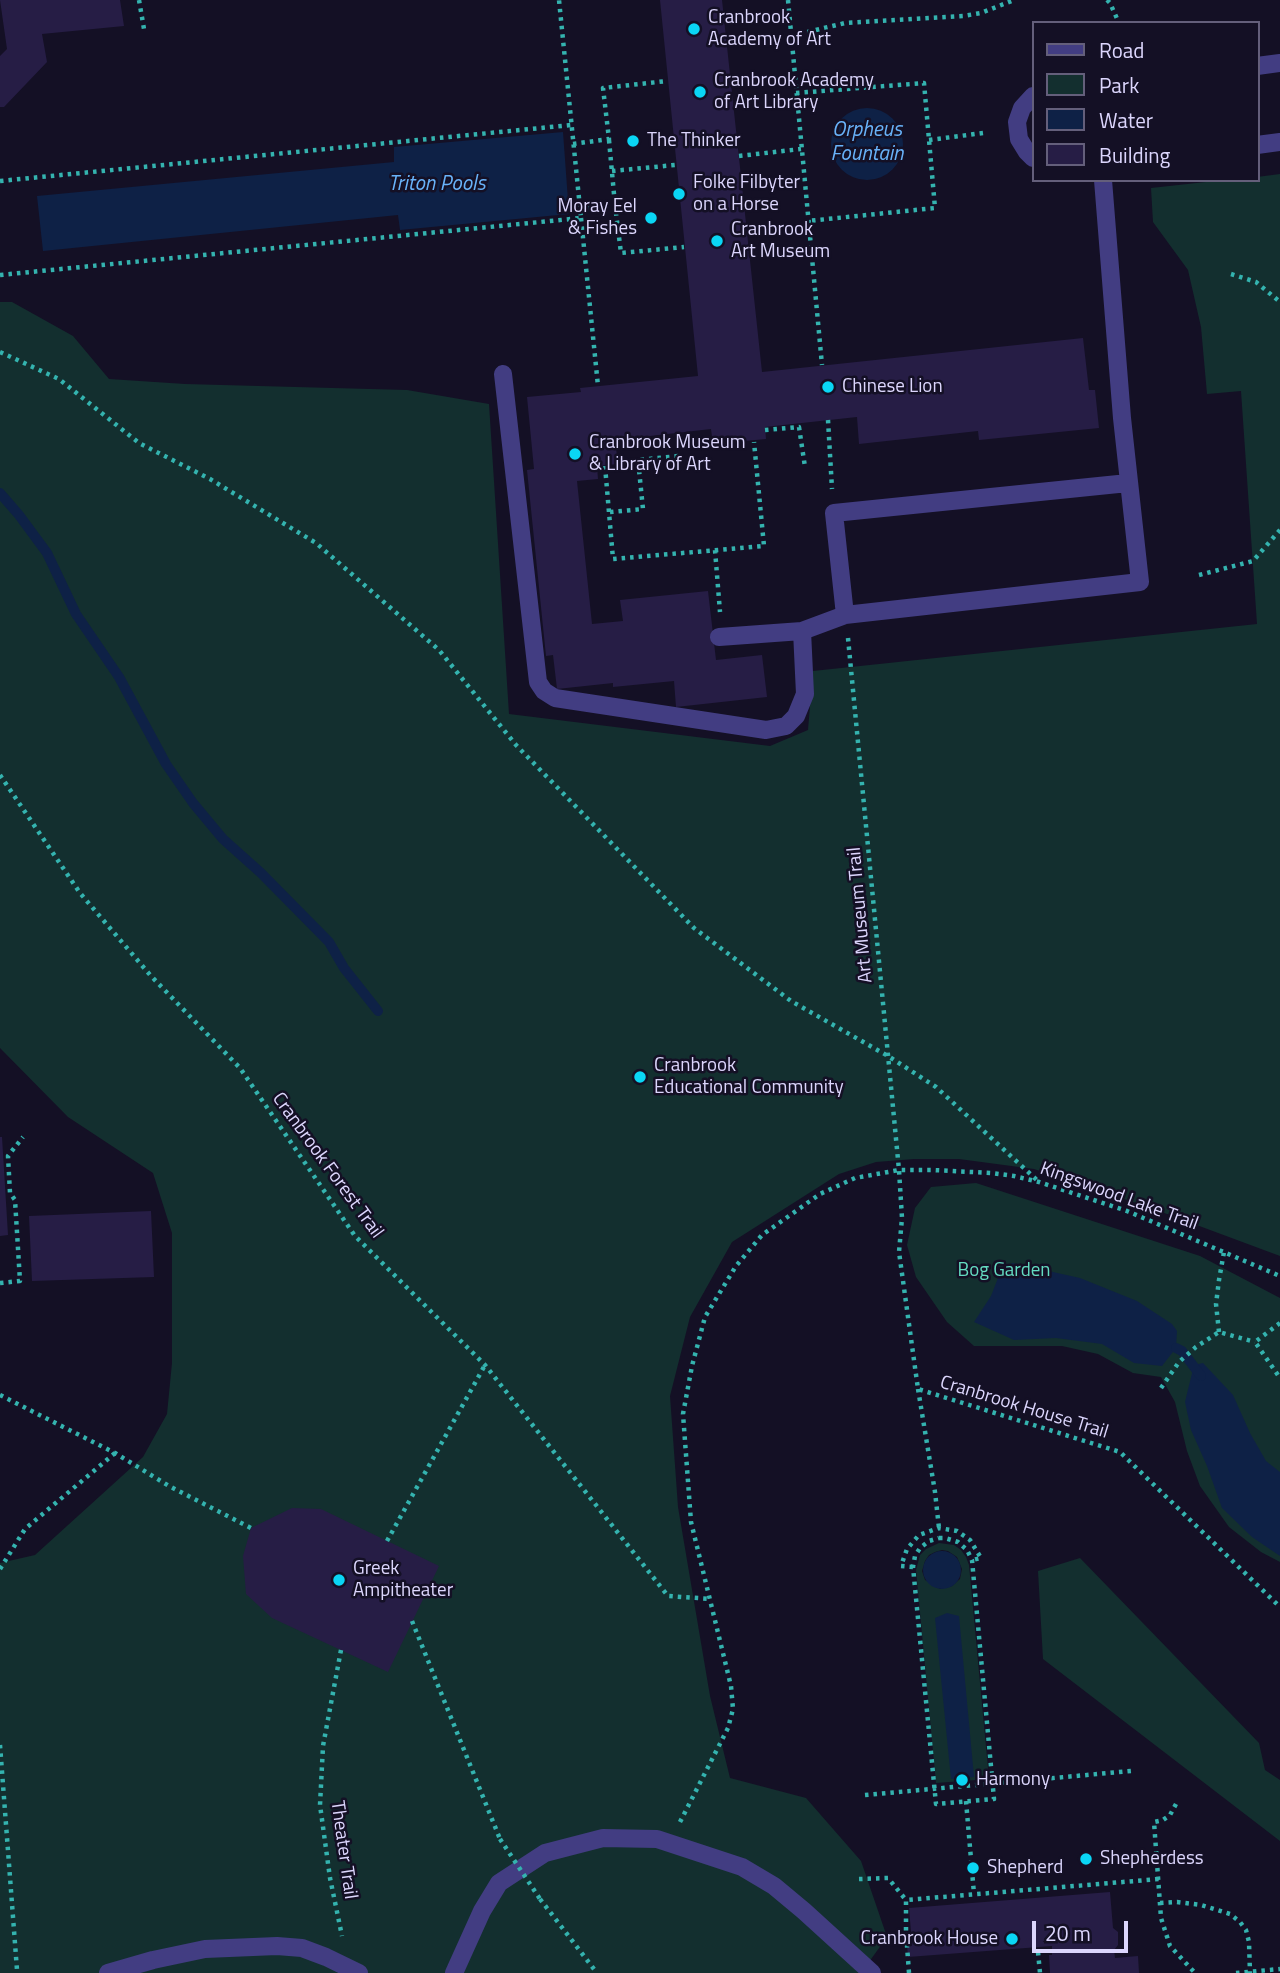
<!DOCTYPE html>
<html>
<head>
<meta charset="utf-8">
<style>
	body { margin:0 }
	#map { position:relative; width:1280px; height:1973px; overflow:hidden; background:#141025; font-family:"Titillium Web",sans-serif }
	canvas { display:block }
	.legend { position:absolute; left:1032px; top:21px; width:228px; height:161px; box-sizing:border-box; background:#141025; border:2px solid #645f7b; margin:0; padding:9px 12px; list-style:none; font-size:21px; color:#dcd6fd }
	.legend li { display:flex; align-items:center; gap:14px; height:35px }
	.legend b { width:35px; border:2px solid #645f7b }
	.scale { position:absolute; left:1032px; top:1921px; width:96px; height:32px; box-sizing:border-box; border:4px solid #dcd6fd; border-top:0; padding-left:9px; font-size:21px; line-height:24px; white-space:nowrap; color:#dcd6fd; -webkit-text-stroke:5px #141025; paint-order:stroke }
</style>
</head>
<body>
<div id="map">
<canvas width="1280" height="1973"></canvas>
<ul class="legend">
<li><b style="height:9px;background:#423d82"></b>Road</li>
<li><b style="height:19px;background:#132f2f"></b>Park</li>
<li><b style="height:19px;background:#0e2146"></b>Water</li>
<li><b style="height:19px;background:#261d45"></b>Building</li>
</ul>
<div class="scale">20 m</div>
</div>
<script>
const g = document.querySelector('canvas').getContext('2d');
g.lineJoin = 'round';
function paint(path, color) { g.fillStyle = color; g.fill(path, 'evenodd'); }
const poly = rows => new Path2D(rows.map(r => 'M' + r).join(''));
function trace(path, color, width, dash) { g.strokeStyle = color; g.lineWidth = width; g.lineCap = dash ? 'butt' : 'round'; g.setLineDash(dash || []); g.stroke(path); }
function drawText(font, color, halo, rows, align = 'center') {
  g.font = font + ' "Titillium Web",sans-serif'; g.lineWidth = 5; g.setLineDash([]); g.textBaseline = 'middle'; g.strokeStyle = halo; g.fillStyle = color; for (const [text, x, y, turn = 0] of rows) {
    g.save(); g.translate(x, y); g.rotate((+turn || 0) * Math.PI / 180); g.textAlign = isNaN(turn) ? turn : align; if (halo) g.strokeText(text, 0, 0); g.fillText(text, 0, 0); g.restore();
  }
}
const green = poly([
	[1280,174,1280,1256,1151,1208,1034,1169,959,1159,914,1159,876,1162,839,1174,732,1242,690,1317,670,1396,678,1507,710,1696,730,1778,806,1798,861,1861,887,1937,861,1973,0,1973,0,1563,35,1555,143,1457,167,1414,172,1363,172,1233,153,1173,68,1117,0,1048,0,302,12,302,73,336,109,379,185,384,407,390,489,404,509,714,770,746,808,730,813,671,1257,624,1241,391,1207,394,1201,327,1188,270,1153,222,1151,188,1224,180,1257,180,1257,177],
	[976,1183,1200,1256,1280,1298,1280,1562,1261,1552,1229,1527,1200,1486,1187,1451,1175,1402,1161,1377,1133,1373,1098,1354,1062,1346,974,1346,947,1322,916,1277,907,1245,915,1208,931,1187],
	[939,1543,954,1545,961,1550,966,1557,969,1565,989,1779,936,1783,916,1570,920,1555,926,1549],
	[942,1550,948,1551,957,1557,962,1569,960,1579,952,1586,940,1589,925,1580,922,1571,925,1561,929,1555,935,1552],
	[1080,1558,1259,1743,1265,1770,1280,1780,1280,1841,1043,1659,1038,1571]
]);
const water = poly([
	'831 144a36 36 0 1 1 72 0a36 36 0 1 1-72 0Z',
	[563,132,569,214,400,230,398,215,43,251,37,196,394,162,394,147],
	[1012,1263,1080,1278,1137,1301,1172,1324,1177,1331,1176,1348,1162,1366,1134,1363,1102,1344,1056,1338,1014,1340,974,1322,991,1296,998,1278],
	[1203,1363,1233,1395,1250,1433,1266,1461,1280,1472,1280,1556,1252,1537,1222,1508,1207,1466,1191,1430,1185,1402,1194,1365],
	'923 1570a19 19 0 1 1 38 0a19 19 0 1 1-38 0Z',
	[947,1613,959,1616,974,1777,951,1779,935,1618]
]);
const stream = poly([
	[0,493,19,515,47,553,76,614,119,677,166,764,193,803,223,839,261,873,329,942,344,968,378,1011],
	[1176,1348,1182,1351,1201,1376]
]);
const building = poly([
	[0,0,120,0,124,26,42,34,47,62,4,107,0,107,0,56,7,49],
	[660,0,722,0,762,372,1083,338,1089,390,1095,390,1099,428,979,440,978,431,859,444,857,417,765,427,766,439,713,444,711,429,615,440,618,464,597,466,598,479,577,481,592,624,623,621,620,600,708,591,716,660,762,655,767,697,676,707,674,681,613,687,613,683,557,689,553,655,546,656,527,470,534,469,527,397,581,392,580,388,698,376],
	[0,1137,2,1137,8,1235,0,1236],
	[151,1211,154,1277,32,1281,29,1216],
	[292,1508,321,1509,439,1566,388,1672,272,1618,246,1594,243,1556,251,1528],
	[1110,1892,1113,1928,1118,1932,1118,1945,1114,1950,1115,1958,1138,1956,1139,1973,1050,1973,1049,1955,1052,1955,1052,1946,908,1957,906,1932,911,1932,909,1908]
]);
const path = poly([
	[139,0,144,29],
	[788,0,822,365],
	[1107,0,1110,3,1119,23],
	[791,36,845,23,963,16,981,13,1014,0],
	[796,93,924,83,935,208,808,221],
	[609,140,615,205],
	[929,140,983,133],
	[573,144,609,139,603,88,667,81],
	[739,156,801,149],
	[612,171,675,165],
	[0,181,571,125],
	[580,209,615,205,621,253,684,247],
	[581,218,598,386],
	[1231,274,1256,282,1280,302],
	[0,275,581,218,559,0],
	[0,352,59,379,139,443,210,479,316,543,439,650,516,745,694,928,791,1001,888,1056,936,1087,1039,1182],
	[828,420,832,489],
	[765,430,799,427,805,467],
	[605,466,613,559,764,546,754,442],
	[610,512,643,509,638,460,679,456],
	[715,550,720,612],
	[1199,575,1253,561,1280,530],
	[848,638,899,1170,902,1218,899,1252,918,1389,1120,1452,1280,1607],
	[0,775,80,893,151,976,240,1068,355,1236,485,1365,668,1596,711,1599],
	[0,1283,20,1281,15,1200,10,1193,8,1156,23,1137],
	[1280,1323,1255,1342,1280,1378],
	[1219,1332,1216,1304,1219,1280,1224,1252],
	[1161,1388,1179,1362,1196,1347,1219,1332,1255,1342],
	[918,1389,935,1492,939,1528],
	[0,1395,115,1453,169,1486,251,1528],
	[939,1538,945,1538,958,1542,967,1550,972,1560,994,1799,936,1804,913,1567,915,1556,920,1548,929,1541,939,1538],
	[387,1541,485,1365],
	[913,1567,901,1566,907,1549,919,1535,939,1528,957,1531,970,1540,981,1558,972,1560],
	[0,1569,25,1529,115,1453],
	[412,1621,500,1839],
	[341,1650,323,1746,320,1805,330,1878,342,1936],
	[0,1745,17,1970],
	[865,1795,1131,1771],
	[966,1801,974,1894],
	[1176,1804,1170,1815,1163,1820,1154,1822,1161,1918,1170,1946,1195,1973],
	[680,1822,728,1728,733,1709,731,1686,691,1522,683,1414,692,1366,705,1317,736,1266,762,1235,820,1194,855,1178,899,1170,932,1170,992,1173,1014,1176,1039,1182,1127,1211,1280,1276],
	[859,1879,888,1878,906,1900],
	[540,1899,597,1973],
	[1160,1903,1177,1902,1201,1905,1230,1914,1240,1922,1246,1930,1249,1942,1250,1973],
	[1038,1952,1040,1973],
	[909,1973,906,1932,906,1900,1159,1879],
	[1236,1973,1280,1969]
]);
const minor = poly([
	[1257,66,1280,63],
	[1033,96,1022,108,1017,122,1019,139,1027,152,1033,158],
	[1257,145,1280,142],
	[1103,180,1122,418,1140,582,845,615,834,513,1128,483],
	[503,374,538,682,544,691,555,698,766,730,786,726,796,716,805,694,802,631,845,615],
	[719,637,802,631],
	[108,1973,153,1960,205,1949,277,1946,302,1948,326,1957,359,1973],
	[454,1973,482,1911,499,1883,545,1853,603,1838,657,1839,742,1867,774,1886,804,1911,872,1973]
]);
const pathBridge = poly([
	[500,1839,540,1899]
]);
const markers = [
	[694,29,7,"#0ad6f5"],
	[700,92,7,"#0ad6f5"],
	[633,141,7,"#0ad6f5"],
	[679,194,7,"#0ad6f5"],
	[651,218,7,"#0ad6f5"],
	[717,241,7,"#0ad6f5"],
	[828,387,7,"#0ad6f5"],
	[575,454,7,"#0ad6f5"],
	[640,1077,7,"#0ad6f5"],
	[339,1580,7,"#0ad6f5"],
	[962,1780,7,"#0ad6f5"],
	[1086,1859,7,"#0ad6f5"],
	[973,1868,7,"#0ad6f5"],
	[1012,1939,7,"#0ad6f5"]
];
const poiNames = [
	["Cranbrook",708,18],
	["Academy of Art",708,40],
	["Cranbrook Academy",714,81],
	["of Art Library",714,103],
	["The Thinker",647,141],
	["Folke Filbyter",693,183],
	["on a Horse",693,205],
	["Moray Eel",637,207,"right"],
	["& Fishes",637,229,"right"],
	["Cranbrook",731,230],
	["Art Museum",731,252],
	["Chinese Lion",842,387],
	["Cranbrook Museum",589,443],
	["& Library of Art",589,465],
	["Cranbrook",654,1066],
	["Educational Community",654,1088],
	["Greek",353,1569],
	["Ampitheater",353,1591],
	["Harmony",976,1780],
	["Shepherdess",1100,1859],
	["Shepherd",987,1868],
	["Cranbrook House",998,1939,"right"]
];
const streetNames = [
	["Art Museum Trail",861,915,-95],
	["Cranbrook Forest Trail",327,1166,54],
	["Kingswood Lake Trail",1119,1197,20],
	["Cranbrook House Trail",1024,1408,17],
	["Theater Trail",343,1850,82]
];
const parkNames = [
	["Bog Garden",1004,1271]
];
const waterNames = [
	["Orpheus",867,131],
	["Fountain",867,155],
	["Triton Pools",437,185]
];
paint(green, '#132f2f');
paint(water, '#0e2146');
trace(stream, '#0e2146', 10);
paint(building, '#261d45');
trace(path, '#34b3af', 4.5, [3.5, 5]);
trace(minor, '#423d82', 18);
trace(pathBridge, '#34b3af', 4.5, [3.5, 5]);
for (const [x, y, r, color] of markers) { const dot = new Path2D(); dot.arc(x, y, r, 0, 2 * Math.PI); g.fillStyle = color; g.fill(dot); trace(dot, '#141025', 2.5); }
drawText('19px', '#dcd6fd', '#141025', poiNames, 'left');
drawText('19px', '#dcd6fd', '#141025', streetNames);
drawText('19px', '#64dbc1', '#141025', parkNames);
drawText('italic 21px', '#68b2f9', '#141025', waterNames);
</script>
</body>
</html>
